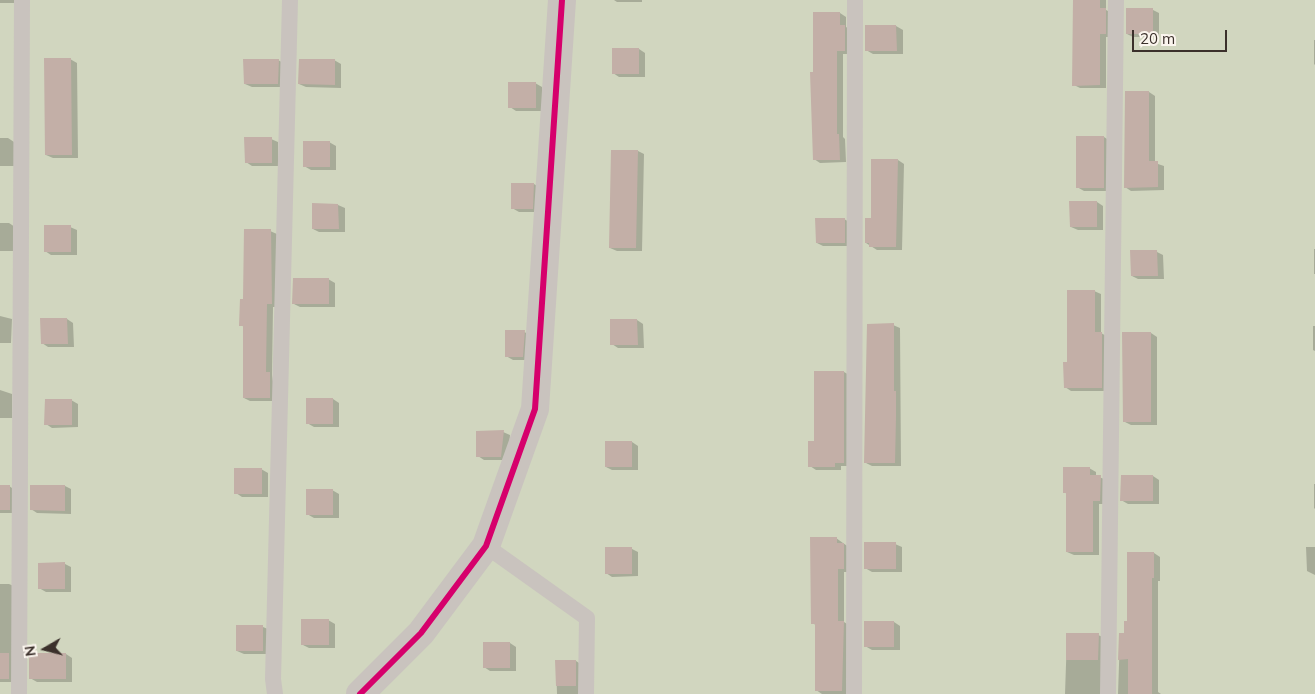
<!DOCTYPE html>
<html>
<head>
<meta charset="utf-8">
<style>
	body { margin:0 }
	#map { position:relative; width:1315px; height:694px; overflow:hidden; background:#f0ebe5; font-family:Mulish,sans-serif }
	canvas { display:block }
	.north { position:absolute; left:20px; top:624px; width:50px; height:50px; -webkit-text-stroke:4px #fbf5ee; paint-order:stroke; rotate:262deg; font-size:14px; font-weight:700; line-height:20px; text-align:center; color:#3b302b }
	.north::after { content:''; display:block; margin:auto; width:18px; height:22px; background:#3b302b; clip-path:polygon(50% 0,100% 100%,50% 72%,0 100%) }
	.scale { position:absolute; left:1132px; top:30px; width:95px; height:22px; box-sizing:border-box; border:2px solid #3b302b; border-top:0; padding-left:6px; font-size:15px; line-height:18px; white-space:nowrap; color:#3b302b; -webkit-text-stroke:4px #fbf5ee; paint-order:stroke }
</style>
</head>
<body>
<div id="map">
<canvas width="1315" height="694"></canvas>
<div class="north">N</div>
<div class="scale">20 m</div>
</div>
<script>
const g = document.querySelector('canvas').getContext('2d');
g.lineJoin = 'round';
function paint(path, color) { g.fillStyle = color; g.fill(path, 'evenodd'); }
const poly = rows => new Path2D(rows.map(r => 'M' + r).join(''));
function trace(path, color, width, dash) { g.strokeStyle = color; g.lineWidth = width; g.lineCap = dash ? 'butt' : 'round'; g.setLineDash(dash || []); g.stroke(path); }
const green = poly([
	[0,0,1315,0,1315,694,0,694]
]);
const shadow = poly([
	[0,0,17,0,17,3,0,3],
	[614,0,642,0,642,2,617,2],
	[1074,0,1106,0,1106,10,1112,13,1112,37,1106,37,1106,88,1080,88,1074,85],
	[1153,10,1159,13,1159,37,1133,37,1127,34],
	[840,13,846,17,846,27,851,30,851,54,843,54,843,137,845,139,846,162,820,163,814,159,814,74],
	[866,26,896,26,903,30,903,54,873,54,866,50],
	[1314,40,1315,40,1315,65,1314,64],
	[639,49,645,53,645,77,619,77,613,73],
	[70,59,77,63,78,158,53,158,46,155],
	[278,60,285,64,284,87,252,87,245,84],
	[334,60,341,64,341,88,306,87,299,84],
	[535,83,542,87,542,111,516,111,510,107],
	[1149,92,1155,96,1155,163,1164,166,1164,190,1131,191,1125,187],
	[1104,137,1110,141,1110,191,1084,191,1077,187,1078,138],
	[0,138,8,138,14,142,15,166,0,166],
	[271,139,278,142,278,166,252,166,246,162],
	[329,142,336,146,336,170,311,170,304,166],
	[638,151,644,154,642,251,617,251,610,248],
	[898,160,904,164,902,250,877,250,866,243],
	[534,184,540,188,539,212,519,212,512,208],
	[1097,202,1103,206,1103,230,1078,230,1071,227],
	[313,205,338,205,345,208,345,232,319,232,313,229],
	[844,219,851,223,851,246,823,246,817,243],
	[0,223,9,223,15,227,15,251,0,251],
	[70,227,77,230,77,255,51,255,45,251],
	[270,231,277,234,278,307,273,307,272,375,276,401,250,401,244,398,244,327,241,325,245,301],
	[1314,249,1315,249,1315,274,1314,274],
	[1157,252,1163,255,1164,279,1138,279,1132,276],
	[328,279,335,283,335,307,300,307,294,304],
	[1094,291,1101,294,1101,333,1108,337,1108,391,1071,391,1065,387,1069,363],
	[0,316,12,319,11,343,0,343],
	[67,319,73,323,74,347,48,347,42,343],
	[637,320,643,324,644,348,618,348,612,344],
	[893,325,900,328,901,466,872,466,866,463],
	[1313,326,1315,326,1315,351,1313,350],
	[524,332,531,335,529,360,513,360,506,356],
	[1151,333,1157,337,1157,425,1131,425,1125,422],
	[815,372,844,372,851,376,850,466,841,466,841,470,816,470,810,466,815,442],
	[0,390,12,394,12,418,0,418],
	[333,399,339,403,339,427,314,427,307,423],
	[71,400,78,404,78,427,52,428,46,424],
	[503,432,510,435,508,460,484,460,478,456],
	[632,442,638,446,638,470,612,470,606,467],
	[1089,468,1096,472,1096,476,1107,480,1106,504,1099,504,1099,555,1074,555,1067,552,1067,494,1064,492],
	[261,469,268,473,268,497,242,497,236,493],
	[1153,476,1159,480,1159,504,1128,504,1121,500],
	[1314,484,1315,484,1315,509,1314,508],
	[0,486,9,486,15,490,16,513,0,513],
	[65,486,71,489,71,514,37,513,31,509],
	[332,490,339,494,339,518,314,518,307,514],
	[836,538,850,548,850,572,844,572,844,622,850,626,848,694,822,694,816,690,816,625,812,623],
	[895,544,902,547,902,572,872,572,865,568],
	[1306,547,1315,547,1315,575,1307,571],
	[632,549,638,552,638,576,612,577,606,573],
	[1128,553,1154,553,1160,557,1160,581,1158,581,1158,692,1161,694,1118,694,1120,635,1126,635,1128,622],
	[39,564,65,564,71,567,71,592,46,592,39,588],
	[0,584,9,584,16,587,15,682,0,682],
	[328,620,335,624,335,648,309,648,303,645],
	[894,622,900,626,900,650,872,650,865,646],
	[238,627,263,627,270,630,269,654,244,654,237,651],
	[1067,635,1098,635,1105,638,1105,694,1065,694],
	[510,643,516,647,516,671,490,671,484,667],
	[30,654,66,654,72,658,72,682,37,682,30,678],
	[556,661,576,661,582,665,582,694,557,694]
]);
const building = poly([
	[1073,0,1100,0,1100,8,1106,8,1106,34,1100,34,1100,85,1072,86],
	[1126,8,1153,8,1153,34,1126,34],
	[813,12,840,12,840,25,845,25,845,51,837,51,837,134,839,134,840,160,813,160,810,72,813,72],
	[865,25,896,25,897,51,865,51],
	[612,48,639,48,639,74,612,74],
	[44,58,71,58,72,155,45,155],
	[243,59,279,59,278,84,244,84],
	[299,59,335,59,335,85,298,84],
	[508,82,536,82,536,108,508,108],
	[1125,91,1149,91,1149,161,1158,161,1158,187,1124,188],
	[1076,136,1104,136,1104,188,1076,188],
	[244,137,272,137,272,163,245,163],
	[303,141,330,141,330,167,303,167],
	[611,150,638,150,636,248,609,248],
	[871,159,898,159,896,247,869,247,869,243,865,243,865,218,871,218],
	[511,183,534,183,533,209,511,209],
	[1069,201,1097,201,1097,227,1070,227],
	[312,203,338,204,339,229,312,229],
	[815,218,845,218,845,243,816,243],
	[44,225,71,225,71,252,44,252],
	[244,229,271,229,272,304,267,304,266,372,270,372,270,398,243,398,243,326,239,326,240,299,243,299],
	[1130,250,1157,250,1158,276,1131,276],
	[293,278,329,278,329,304,292,304],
	[1067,290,1095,290,1095,332,1102,332,1102,388,1064,388,1063,362,1067,362],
	[40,318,67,318,68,344,41,344],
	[610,319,637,319,638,345,610,345],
	[894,323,894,391,896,391,896,417,895,463,864,463,867,324],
	[505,330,525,330,523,357,505,357],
	[1122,332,1151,332,1151,422,1123,422],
	[814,371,844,371,844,463,835,463,835,467,808,467,808,441,814,441],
	[306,398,333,398,333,424,306,424],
	[45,399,72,399,72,425,44,425],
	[504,430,501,457,476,457,476,431],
	[605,441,632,441,632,467,605,467],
	[1063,467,1090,467,1090,475,1101,475,1100,501,1093,501,1093,552,1066,552,1066,493,1063,493],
	[234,468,262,468,262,494,234,494],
	[1121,475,1153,475,1153,501,1120,501],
	[0,485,10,485,10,510,0,510],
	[30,485,65,485,65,511,30,510],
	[306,489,333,489,333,515,306,515],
	[810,537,837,537,837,543,844,543,844,569,838,569,838,621,844,621,842,691,815,691,815,624,811,624],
	[864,542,896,542,896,569,864,569],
	[605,547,632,547,632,574,605,574],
	[1127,552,1154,552,1154,578,1152,578,1152,694,1128,694,1128,659,1118,660,1119,633,1124,633,1124,621,1127,621],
	[65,562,65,589,38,589,38,563],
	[301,619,329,619,329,645,301,645],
	[864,621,894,621,894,647,864,647],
	[236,625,263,625,263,651,236,651],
	[1066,633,1099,633,1098,660,1066,660],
	[483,642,510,642,510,668,483,668],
	[0,653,9,653,9,679,0,679],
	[29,653,66,653,66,679,29,679],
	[555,660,576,660,576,686,556,686]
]);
const service = poly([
	[486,546,587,618,586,694],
	[19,694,22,0],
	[275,694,273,679,290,0],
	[854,694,855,0],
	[1108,694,1116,0]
]);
const minor = poly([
	[360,694,421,633,486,546,535,409,562,0]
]);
const cycleway = poly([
	[360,694,421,633,486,546,535,409,562,0]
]);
paint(green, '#d1d6bf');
paint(shadow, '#0003');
paint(building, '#c3afa7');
trace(service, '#c9c3be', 16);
trace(minor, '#c9c3be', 28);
trace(cycleway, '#d6006c', 6);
</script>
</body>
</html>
